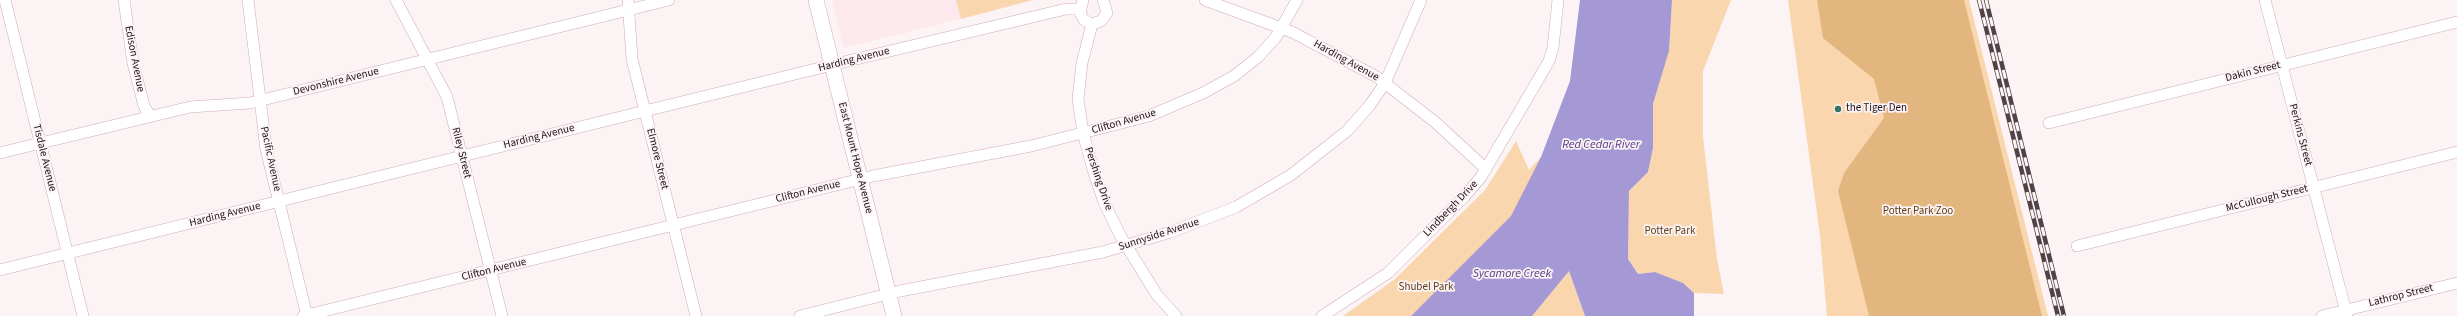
<!DOCTYPE html>
<html>
<head>
<meta charset="utf-8">
<style>
	body { margin:0 }
	canvas { display:block; background:#fcf3f5 }
</style>
</head>
<body>
<canvas width="2457" height="316"></canvas>
<script>
const g = document.querySelector('canvas').getContext('2d');
g.lineJoin = 'round';
function paint(path, color) { g.fillStyle = color; g.fill(path, 'evenodd'); }
const poly = rows => new Path2D(rows.map(r => 'M' + r).join(''));
function trace(path, color, width, dash) { g.strokeStyle = color; g.lineWidth = width; g.lineCap = dash ? 'butt' : 'round'; g.setLineDash(dash || []); g.stroke(path); }
function drawText(font, color, halo, rows, align = 'center') {
  g.font = font + ' "Source Sans 3",sans-serif'; g.lineWidth = 3.5; g.setLineDash([]); g.textBaseline = 'middle'; g.strokeStyle = halo; g.fillStyle = color; for (const [text, x, y, turn = 0] of rows) {
    g.save(); g.translate(x, y); g.rotate((+turn || 0) * Math.PI / 180); g.textAlign = isNaN(turn) ? turn : align; if (halo) g.strokeText(text, 0, 0); g.fillText(text, 0, 0); g.restore();
  }
}
const built = poly([
	[832,0,1036,0,844,48]
]);
const green = poly([
	[956,0,1032,0,961,19],
	[1672,0,1731,0,1703,71,1703,137,1717,259,1724,294,1694,293,1683,283,1655,272,1638,274,1628,259,1629,191,1648,172,1653,148,1653,104,1669,51],
	[1788,0,1969,0,2048,316,1827,316,1820,236],
	[1516,141,1529,170,1541,157,1569,271,1585,316,1343,316,1395,279,1485,190]
]);
const forest = poly([
	[1817,0,1964,0,2042,316,1869,316,1838,191,1844,173,1884,118,1874,79,1823,38]
]);
const water = poly([
	[1580,0,1672,0,1669,51,1653,104,1653,148,1648,172,1629,191,1628,259,1638,274,1655,272,1683,283,1694,293,1694,316,1585,316,1569,271,1532,316,1411,316,1511,216,1541,157,1570,81]
]);
const street = poly([
	[5,0,83,316],
	[124,0,133,63,144,106,150,116],
	[248,0,266,149,307,316],
	[396,0,447,97,502,316],
	[628,0,632,59,696,316],
	[1083,0,1080,13,1084,20,1092,24,1101,21,1107,13,1103,0],
	[1205,0,1292,32,1377,77,1435,122,1486,169],
	[2265,0,2347,316],
	[1092,24,1082,63,1078,99,1083,133,1094,173,1104,202,1121,237,1157,295,1176,316],
	[2049,123,2457,22],
	[0,153,190,107,250,103,669,0],
	[2077,246,2457,152],
	[0,270,844,62,1066,9,1079,9],
	[303,316,873,176,1031,146,1149,116,1203,93,1234,76,1258,57,1276,37,1297,0],
	[800,316,900,291,1103,252,1171,232,1236,207,1291,175,1347,131,1370,105,1385,83,1421,0],
	[1322,316,1388,273,1464,197,1481,177,1549,61,1553,48,1558,0],
	[2322,316,2457,283]
]);
const secondary = poly([
	[816,0,894,316]
]);
const rail = poly([
	[1979,0,2058,316],
	[1986,0,2064,316]
]);
const markers = [
	[1838,109,4,"#347564"]
];
const streetNames = [
	["Edison Avenue",134,59,79],
	["Harding Avenue",854,60,-14],
	["Harding Avenue",1346,61,29],
	["Dakin Street",2253,72,-14],
	["Devonshire Avenue",336,82,-14],
	["Clifton Avenue",1124,122,-16],
	["Perkins Street",2300,135,75],
	["Harding Avenue",539,137,-14],
	["Riley Street",461,153,76],
	["Tisdale Avenue",44,158,76],
	["East Mount Hope Avenue",855,158,76],
	["Pacific Avenue",270,159,78],
	["Elmore Street",657,159,76],
	["Pershing Drive",1098,179,71],
	["Clifton Avenue",808,192,-14],
	["McCullough Street",2267,199,-14],
	["Lindbergh Drive",1451,209,-46],
	["Harding Avenue",225,215,-14],
	["Sunnyside Avenue",1159,235,-18],
	["Clifton Avenue",494,270,-14],
	["Lathrop Street",2401,296,-14]
];
const poiNames = [
	["the Tiger Den",1846,109]
];
const parkNames = [
	["Potter Park Zoo",1918,212],
	["Potter Park",1670,232],
	["Shubel Park",1426,288]
];
const waterNames = [
	["Red Cedar River",1601,145],
	["Sycamore Creek",1512,274]
];
paint(built, '#fde8ed');
paint(green, '#f9d6ae');
paint(forest, '#e3b680');
paint(water, '#a599d5');
trace(street, '#d2aab4', 12);
trace(secondary, '#d2aab4', 16);
trace(street, '#fff', 11);
trace(secondary, '#fff', 15);
trace(rail, '#504347', 4.5);
trace(rail, '#fcf3f5', 3, [9]);
for (const [x, y, r, color] of markers) { const dot = new Path2D(); dot.arc(x, y, r, 0, 2 * Math.PI); g.fillStyle = color; g.fill(dot); trace(dot, '#fcf3f5', 1.5); }
drawText('11px', '#201216', '#fcf3f5', streetNames);
drawText('11px', '#201216', '#fcf3f5', poiNames, 'left');
drawText('11px', '#5d3e15', '#fcf3f5', parkNames);
drawText('italic 12px', '#503b84', '#fcf3f5', waterNames);
</script>
</body>
</html>
